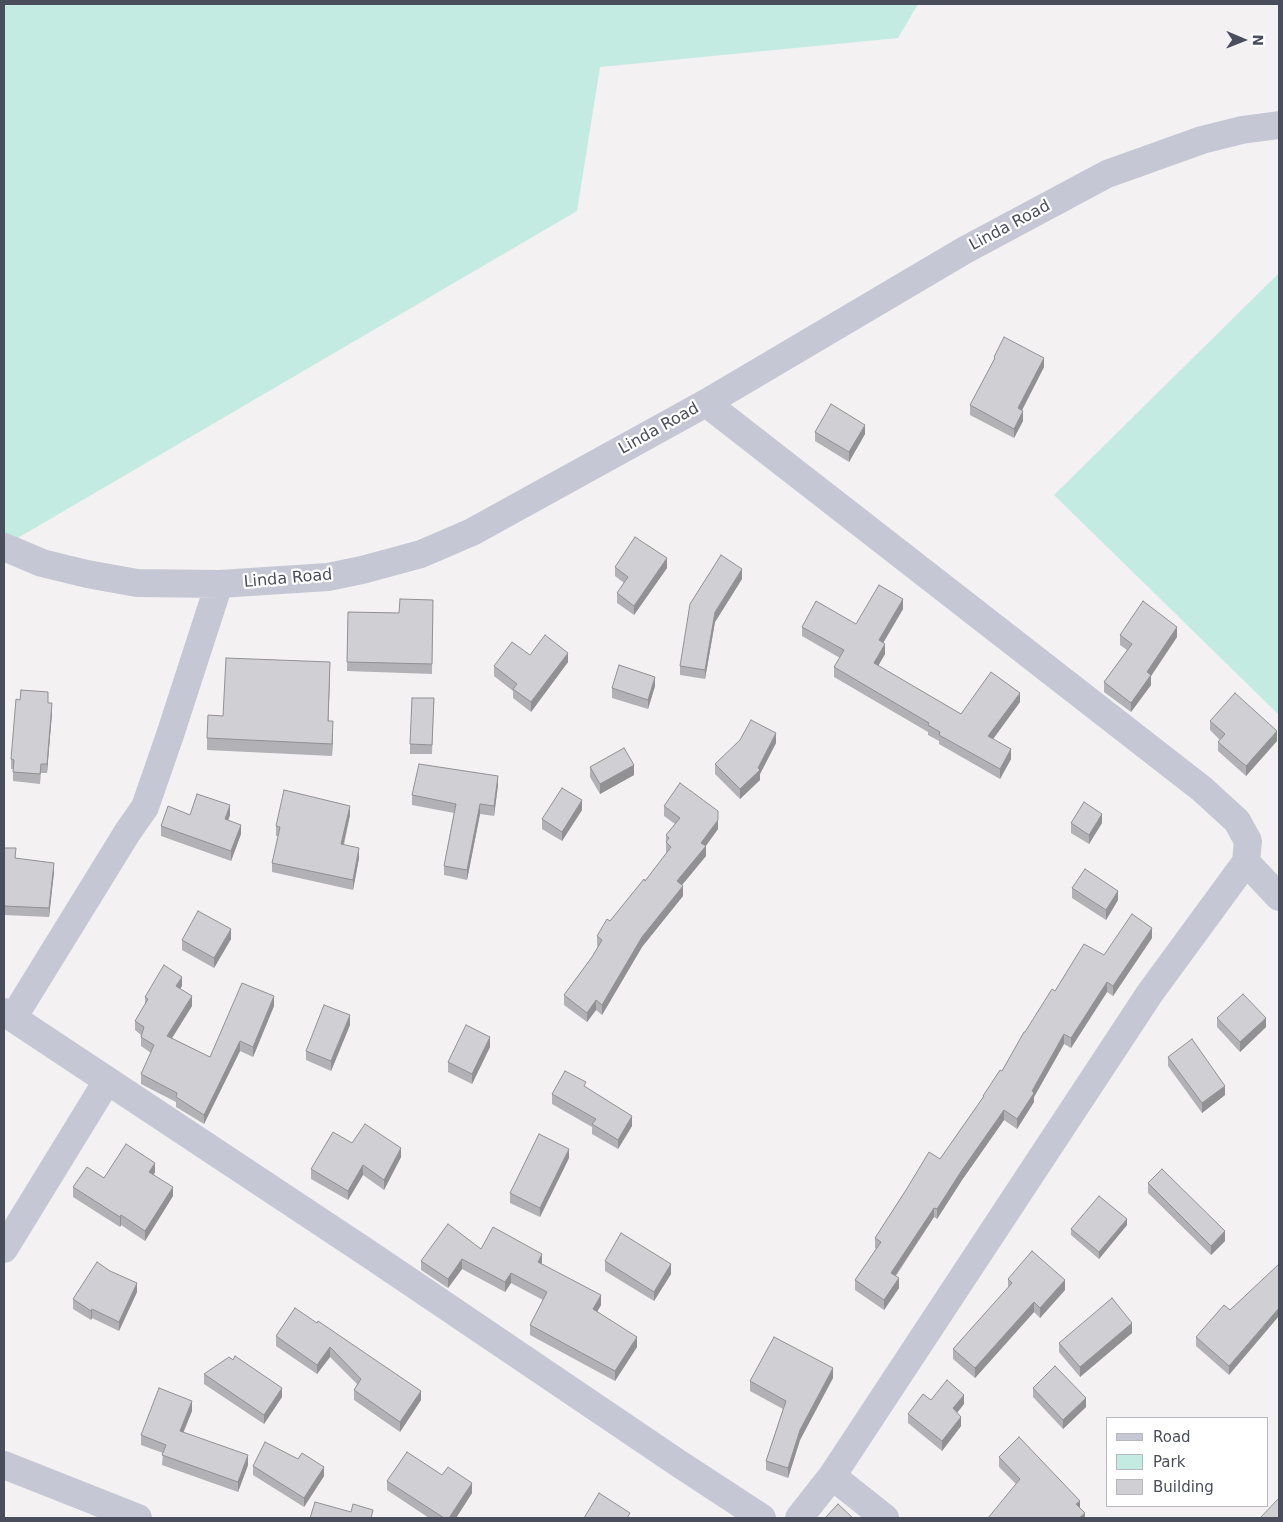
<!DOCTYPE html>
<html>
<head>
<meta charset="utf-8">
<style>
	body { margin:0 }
	#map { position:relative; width:1283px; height:1522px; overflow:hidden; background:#f3f1f1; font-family:"DejaVu Sans",sans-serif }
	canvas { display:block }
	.frame { position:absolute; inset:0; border:5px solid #4a4d5c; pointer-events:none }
	.legend { position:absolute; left:1106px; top:1417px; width:162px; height:90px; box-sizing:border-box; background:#fff; border:1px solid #b7b8be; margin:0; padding:6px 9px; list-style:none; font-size:15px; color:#4a4d5c }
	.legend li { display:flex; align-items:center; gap:10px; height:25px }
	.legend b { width:25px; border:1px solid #b7b8be }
	.north { position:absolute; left:1218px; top:15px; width:50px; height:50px; -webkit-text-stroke:4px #fff; paint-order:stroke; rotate:91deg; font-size:14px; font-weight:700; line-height:20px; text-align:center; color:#4a4d5c }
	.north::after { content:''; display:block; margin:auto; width:18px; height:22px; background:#4a4d5c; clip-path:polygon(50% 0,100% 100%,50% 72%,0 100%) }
</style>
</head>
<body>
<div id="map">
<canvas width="1283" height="1522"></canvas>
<div class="frame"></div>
<ul class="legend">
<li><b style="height:6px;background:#c5c8d4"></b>Road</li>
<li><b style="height:14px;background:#c4ebe2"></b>Park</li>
<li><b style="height:14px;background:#cfcfd4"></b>Building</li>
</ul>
<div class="north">N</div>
</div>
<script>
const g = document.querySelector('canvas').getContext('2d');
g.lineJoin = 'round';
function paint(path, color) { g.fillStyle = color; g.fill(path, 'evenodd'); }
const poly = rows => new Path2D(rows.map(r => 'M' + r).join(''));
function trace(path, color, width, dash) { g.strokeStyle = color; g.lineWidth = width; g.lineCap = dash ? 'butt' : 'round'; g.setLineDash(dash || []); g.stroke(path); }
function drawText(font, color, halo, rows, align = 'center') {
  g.font = font + ' "DejaVu Sans",sans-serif'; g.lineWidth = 4.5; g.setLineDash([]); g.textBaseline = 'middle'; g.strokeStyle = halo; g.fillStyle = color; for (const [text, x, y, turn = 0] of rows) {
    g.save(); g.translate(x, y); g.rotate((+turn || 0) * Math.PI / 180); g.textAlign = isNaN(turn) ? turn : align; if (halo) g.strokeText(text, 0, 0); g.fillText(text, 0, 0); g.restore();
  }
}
const green = poly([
	[4,4,918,4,898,38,600,67,577,211,16,539,4,535],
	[1279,273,1279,715,1054,495]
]);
const street = poly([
	[706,403,1202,789,1237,821,1248,841,1246,862,1150,993,832,1476,799,1518],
	[4,547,42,563,87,574,137,583,219,584,328,577,362,570,421,554,472,532,706,403,965,250,1107,174,1202,140,1242,130,1279,125],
	[1246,862,1279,897],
	[4,1012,369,1254,678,1463,762,1518],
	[13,1018,127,833,145,807,170,735,219,584],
	[4,1249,107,1081],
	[4,1465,138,1518],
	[832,1476,885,1518]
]);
const wall = poly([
	[994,357,1044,367,1022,410,1023,421,1014,438,970,415,970,405,994,360],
	[815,432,865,434,849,462,815,441],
	[615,567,667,568,634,615,617,603,617,593,624,583,615,576],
	[742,579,715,622,705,679,680,675,680,666],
	[433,600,432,674,347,671,348,612,399,613],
	[903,609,883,643,885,654,878,666,961,714,1020,702,993,739,1011,759,1000,779,939,744,939,741,928,735,928,732,834,677,834,667,840,658,802,636,802,627,856,624],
	[1120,635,1177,637,1151,676,1151,685,1131,712,1104,692,1104,682,1127,650,1120,645],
	[530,655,568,662,531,712,513,698,513,691,494,676,494,666],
	[330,675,328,721,333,734,332,756,207,750,207,738,223,716],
	[655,686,648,709,612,698,612,688],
	[434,698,432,754,410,754,410,744],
	[48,703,52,713,47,773,41,773,40,784,13,781,13,769,11,769,11,759],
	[1210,721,1277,741,1246,776,1218,751,1218,742,1220,740,1210,730],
	[776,743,760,774,760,780,740,799,715,774,715,764],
	[590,767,634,775,600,794,590,777],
	[498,785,494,816,480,814,467,880,444,875,444,866,454,813,412,805,412,795],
	[664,806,718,829,706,846,706,856,682,885,683,896,642,947,602,1015,596,1010,587,1022,564,1005,564,995,592,957,598,947,597,946,597,936,645,881,667,853,666,852,666,835,675,824,664,816],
	[582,810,562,841,542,829,542,819],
	[190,815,230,815,228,820,241,834,231,861,161,836,161,826],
	[350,815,344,845,359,858,353,890,272,872,272,863,278,836,276,836,276,826],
	[1071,823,1102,823,1089,844,1071,833],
	[4,848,16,858,54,872,49,917,4,915],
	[1072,888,1118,900,1106,920,1072,898],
	[1152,938,1113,996,1107,992,1071,1048,1064,1044,1034,1097,1034,1102,1017,1129,1004,1120,962,1180,937,1219,934,1217,896,1276,899,1288,884,1310,855,1290,855,1280,876,1249,875,1248,875,1238,906,1190,940,1159,983,1098,983,1096,1002,1071,1025,1032,1055,991,1104,955],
	[231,939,214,968,182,950,182,940],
	[182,986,180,989,192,1006,172,1038,210,1057,274,1006,253,1057,240,1051,204,1124,176,1107,176,1102,141,1084,141,1074,151,1053,141,1046,141,1035,135,1030,135,1021,145,1005,145,997],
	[1217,1018,1266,1027,1240,1052,1217,1027],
	[350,1025,331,1071,306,1060,306,1051],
	[490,1047,472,1084,448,1072,448,1062],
	[1168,1057,1225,1095,1202,1113,1168,1066],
	[586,1088,632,1126,618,1149,592,1134,592,1127,552,1104,552,1094],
	[401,1157,384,1190,363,1175,348,1200,311,1179,311,1169],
	[569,1158,540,1217,510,1203,510,1193],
	[155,1172,154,1175,173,1196,145,1241,121,1225,120,1227,73,1197,73,1187,104,1178],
	[1148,1183,1225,1241,1211,1255,1148,1193],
	[1127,1225,1099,1259,1071,1235,1071,1229],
	[481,1249,542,1264,601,1305,597,1312,637,1347,615,1381,530,1335,530,1325,543,1300,511,1283,505,1292,462,1269,448,1288,421,1270,421,1261],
	[605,1261,671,1274,654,1301,605,1271],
	[1008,1279,1065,1290,1040,1318,1034,1312,975,1378,953,1359,953,1349,1008,1288],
	[137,1292,119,1331,92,1318,91,1320,73,1309,73,1299],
	[295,1308,421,1400,400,1432,354,1400,354,1390,357,1384,330,1357,317,1374,276,1346,276,1336],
	[1230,1310,1229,1375,1196,1346,1196,1337],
	[1132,1333,1080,1377,1059,1352,1059,1343],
	[204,1374,282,1397,264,1424,204,1384],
	[833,1378,800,1440,788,1478,766,1470,766,1461,783,1409,750,1391,750,1381],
	[1033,1388,1086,1407,1063,1429,1033,1397],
	[931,1400,964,1404,957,1412,961,1426,942,1451,908,1423,908,1414],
	[192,1411,183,1432,248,1465,238,1492,162,1465,163,1453,141,1445,141,1435],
	[999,1457,1080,1508,1085,1518,1016,1484,999,1467],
	[253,1466,324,1476,304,1507,253,1475],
	[442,1475,472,1493,456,1518,429,1518,387,1490,387,1481]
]);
const shadedWall = poly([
	[1044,358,1044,367,1018,418,1018,408],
	[1023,411,1023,421,1014,438,1014,429],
	[865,425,865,434,849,462,849,452],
	[667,558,667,568,634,615,634,606],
	[742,569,742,579,715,622,705,679,705,670,715,612],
	[903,599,903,609,879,650,879,640],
	[1177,627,1177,637,1151,676,1151,685,1131,712,1131,703,1147,672],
	[885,644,885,654,874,673,874,663],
	[568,653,568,662,531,712,531,702],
	[330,662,330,675,328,733,328,721],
	[655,677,655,686,648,709,648,700],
	[1020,693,1020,702,988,746,988,736],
	[52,703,52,713,47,773,47,764],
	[333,721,333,734,332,756,332,744],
	[1277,731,1277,741,1246,776,1246,766],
	[776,733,776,743,760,774,760,780,740,799,740,789,758,768],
	[1011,749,1011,759,1000,779,1000,769],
	[634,765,634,775,600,794,600,784],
	[498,776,498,785,494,816,494,806],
	[582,800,582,810,562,841,562,832],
	[480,804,480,814,467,880,467,870],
	[230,805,230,815,225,829,225,819],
	[350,806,350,815,341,854,341,844],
	[1102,814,1102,823,1089,844,1089,835],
	[718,820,718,829,704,848,706,846,706,856,677,891,677,881,701,843],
	[241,825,241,834,231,861,231,851],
	[359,848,359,858,353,890,353,880],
	[54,863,54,872,49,917,49,908],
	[683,886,683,896,642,947,602,1015,602,1005,642,937],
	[1118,891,1118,900,1106,920,1106,910],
	[1152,928,1152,938,1113,996,1113,986],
	[231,929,231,939,214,968,214,958],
	[182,977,182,986,176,996,176,986],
	[1107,982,1107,992,1071,1048,1071,1038],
	[192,996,192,1006,167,1046,167,1036],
	[274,996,274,1006,253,1057,253,1047],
	[596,1000,596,1010,587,1022,587,1013],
	[350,1015,350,1025,331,1071,331,1061],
	[1266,1018,1266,1027,1240,1052,1240,1042],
	[1064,1034,1064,1044,1034,1097,1034,1102,1017,1129,1017,1119],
	[490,1037,490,1047,472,1084,472,1074],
	[240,1041,240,1051,204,1124,204,1115],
	[1225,1086,1225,1095,1202,1113,1202,1103],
	[1004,1110,1004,1120,962,1180,937,1219,937,1209,962,1170],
	[632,1116,632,1126,618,1149,618,1140],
	[401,1148,401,1157,384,1190,384,1180],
	[569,1149,569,1158,540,1217,540,1208],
	[155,1163,155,1172,149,1181,149,1172],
	[363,1165,363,1175,348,1200,348,1191],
	[173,1187,173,1196,145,1241,145,1231],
	[934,1208,934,1217,891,1282,891,1273],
	[121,1215,121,1225,120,1227,120,1217],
	[1127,1219,1127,1225,1099,1259,1099,1252],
	[1225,1231,1225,1241,1211,1255,1211,1246],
	[542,1254,542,1263,538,1271,538,1262],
	[462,1259,462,1269,448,1288,448,1279],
	[671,1264,671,1274,654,1301,654,1292],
	[511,1273,511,1283,505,1292,505,1282],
	[899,1278,899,1288,884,1310,884,1300],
	[1065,1280,1065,1290,1040,1318,1040,1308],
	[137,1283,137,1292,119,1331,119,1322],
	[601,1295,601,1305,593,1319,593,1309],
	[1034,1302,1034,1312,975,1378,975,1368],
	[1279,1308,1279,1316,1229,1375,1229,1366],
	[92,1309,92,1318,91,1320,91,1311],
	[1132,1323,1132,1333,1080,1377,1080,1367],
	[637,1337,637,1347,615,1381,615,1371],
	[330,1347,330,1357,317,1374,317,1365],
	[833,1368,833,1378,800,1440,788,1478,788,1468,800,1430],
	[282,1388,282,1397,264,1424,264,1415],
	[421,1391,421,1400,400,1432,400,1422],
	[964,1395,964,1404,953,1418,953,1408],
	[1086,1398,1086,1407,1063,1429,1063,1420],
	[192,1401,192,1411,180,1441,180,1431],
	[961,1417,961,1426,942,1451,942,1441],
	[248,1455,248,1465,238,1492,238,1482],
	[324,1467,324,1476,304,1507,304,1498],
	[472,1483,472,1493,456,1518,449,1518],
	[1080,1501,1080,1510,1076,1504],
	[1085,1513,1085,1518,1079,1518]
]);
const building = poly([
	[1004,337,1044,358,1018,408,1023,411,1014,429,970,405,995,358,994,357,1004,337],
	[831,404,865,425,849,452,815,432,831,404],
	[635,537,667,558,634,606,617,593,628,577,615,567,635,537],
	[721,555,742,569,715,612,705,670,680,666,690,604,721,555],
	[879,585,903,599,879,640,885,644,874,663,961,714,991,672,1020,693,988,736,1011,749,1000,769,939,735,940,732,928,725,929,723,834,667,844,650,802,627,816,601,856,624,879,585],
	[400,599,433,600,432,664,347,662,348,612,399,613,400,599],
	[1143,601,1177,627,1147,672,1151,675,1131,703,1104,682,1132,644,1120,635,1143,601],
	[545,635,568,653,531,702,513,689,517,684,494,666,512,642,530,655,545,635],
	[226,658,330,662,328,721,333,721,332,744,207,738,208,715,223,716,226,658],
	[619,665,655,677,648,700,612,688,619,665],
	[21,690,48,692,48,703,52,703,47,764,41,764,40,774,13,772,14,760,11,759,16,699,20,700,21,690],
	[1235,693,1277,731,1246,766,1218,742,1225,734,1210,721,1235,693],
	[412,698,434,698,432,745,410,744,412,698],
	[751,720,776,733,758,768,760,770,740,789,715,764,740,740,751,720],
	[624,748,634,765,600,784,590,767,624,748],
	[419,764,498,776,494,806,480,804,467,870,444,866,456,804,412,795,419,764],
	[680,783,718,811,718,820,701,843,706,846,677,881,683,886,642,937,602,1005,596,1000,587,1013,564,995,592,957,602,940,597,936,607,919,610,921,644,879,645,881,671,847,666,842,669,838,666,835,680,818,664,806,680,783],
	[562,788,582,800,562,832,542,819,562,788],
	[284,790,350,806,341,844,359,848,353,880,272,863,280,827,276,826,284,790],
	[197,794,230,805,225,819,241,825,231,851,161,826,168,806,190,815,197,794],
	[1084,802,1102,814,1089,835,1071,823,1084,802],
	[4,848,16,848,15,858,54,863,49,908,4,906,4,848],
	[1085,869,1118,891,1106,910,1072,888,1085,869],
	[198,911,231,929,214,958,182,940,198,911],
	[1132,914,1152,928,1113,986,1107,982,1071,1038,1064,1034,1032,1091,1034,1093,1017,1119,1004,1110,962,1170,937,1209,934,1208,891,1273,899,1278,884,1300,855,1280,881,1242,875,1238,906,1190,929,1152,940,1159,984,1096,983,1096,1000,1070,1002,1071,1024,1032,1025,1032,1052,989,1055,991,1084,944,1104,955,1132,914],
	[164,965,182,977,176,986,192,996,167,1036,210,1057,242,983,274,996,253,1047,240,1041,204,1115,176,1097,177,1093,141,1074,154,1045,141,1037,144,1027,135,1021,148,999,145,997,164,965],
	[1243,994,1266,1018,1240,1042,1217,1018,1243,994],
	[324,1005,350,1015,331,1061,306,1051,324,1005],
	[466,1025,490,1037,472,1074,448,1062,466,1025],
	[1192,1039,1225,1086,1202,1103,1168,1057,1192,1039],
	[565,1071,586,1082,584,1086,632,1116,618,1140,592,1124,596,1119,552,1094,565,1071],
	[365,1124,401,1148,384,1180,363,1165,348,1191,311,1169,333,1132,352,1143,365,1124],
	[539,1134,569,1149,540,1208,510,1193,539,1134],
	[126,1144,155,1163,149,1172,173,1187,145,1231,121,1215,120,1217,73,1187,87,1167,104,1178,126,1144],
	[1162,1169,1225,1231,1211,1246,1148,1183,1162,1169],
	[1099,1196,1127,1219,1099,1252,1071,1229,1099,1196],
	[448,1224,481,1249,493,1227,542,1254,538,1262,601,1295,593,1309,637,1337,615,1371,530,1325,547,1292,511,1273,505,1282,462,1259,448,1279,421,1261,448,1224],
	[621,1233,671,1264,654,1292,605,1261,621,1233],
	[1032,1251,1065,1280,1040,1308,1034,1302,975,1368,953,1349,1012,1283,1008,1279,1032,1251],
	[97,1262,110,1271,137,1283,119,1322,92,1309,91,1311,73,1299,97,1262],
	[1279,1264,1279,1308,1229,1366,1196,1337,1224,1305,1230,1310,1279,1264],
	[1112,1298,1132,1323,1080,1367,1059,1343,1112,1298],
	[295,1308,317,1323,318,1321,421,1391,400,1422,354,1390,361,1379,330,1347,317,1365,276,1336,295,1308],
	[774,1337,833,1368,800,1430,788,1468,766,1461,786,1401,750,1381,774,1337],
	[235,1356,282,1388,264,1415,204,1374,229,1357,233,1360,235,1356],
	[1055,1366,1086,1398,1063,1420,1033,1388,1055,1366],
	[947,1380,964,1395,953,1408,961,1417,942,1441,908,1414,923,1394,931,1400,947,1380],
	[159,1388,192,1401,180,1431,248,1455,238,1482,162,1455,166,1445,141,1435,159,1388],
	[1019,1437,1080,1501,1076,1504,1085,1513,1079,1518,988,1518,1020,1479,999,1457,1019,1437],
	[265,1442,298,1459,302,1453,324,1467,304,1498,253,1466,265,1442],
	[407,1452,442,1475,448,1467,472,1483,449,1518,444,1518,387,1481,407,1452],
	[599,1493,630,1513,627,1518,584,1518,599,1493],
	[1279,1498,1279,1518,1260,1518,1279,1498],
	[315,1502,351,1512,353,1504,373,1510,371,1518,310,1518,315,1502],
	[838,1504,853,1518,825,1518,838,1504]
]);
const streetNames = [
	["Linda Road",1010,226,-28],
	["Linda Road",659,429,-29],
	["Linda Road",288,579,-5]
];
paint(green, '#c4ebe2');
trace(street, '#c5c8d4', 28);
paint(wall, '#b2b2b6');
paint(shadedWall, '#919194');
paint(building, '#cfcfd4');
trace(building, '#919194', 1);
drawText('16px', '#4a4d5c', '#fff', streetNames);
</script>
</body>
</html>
